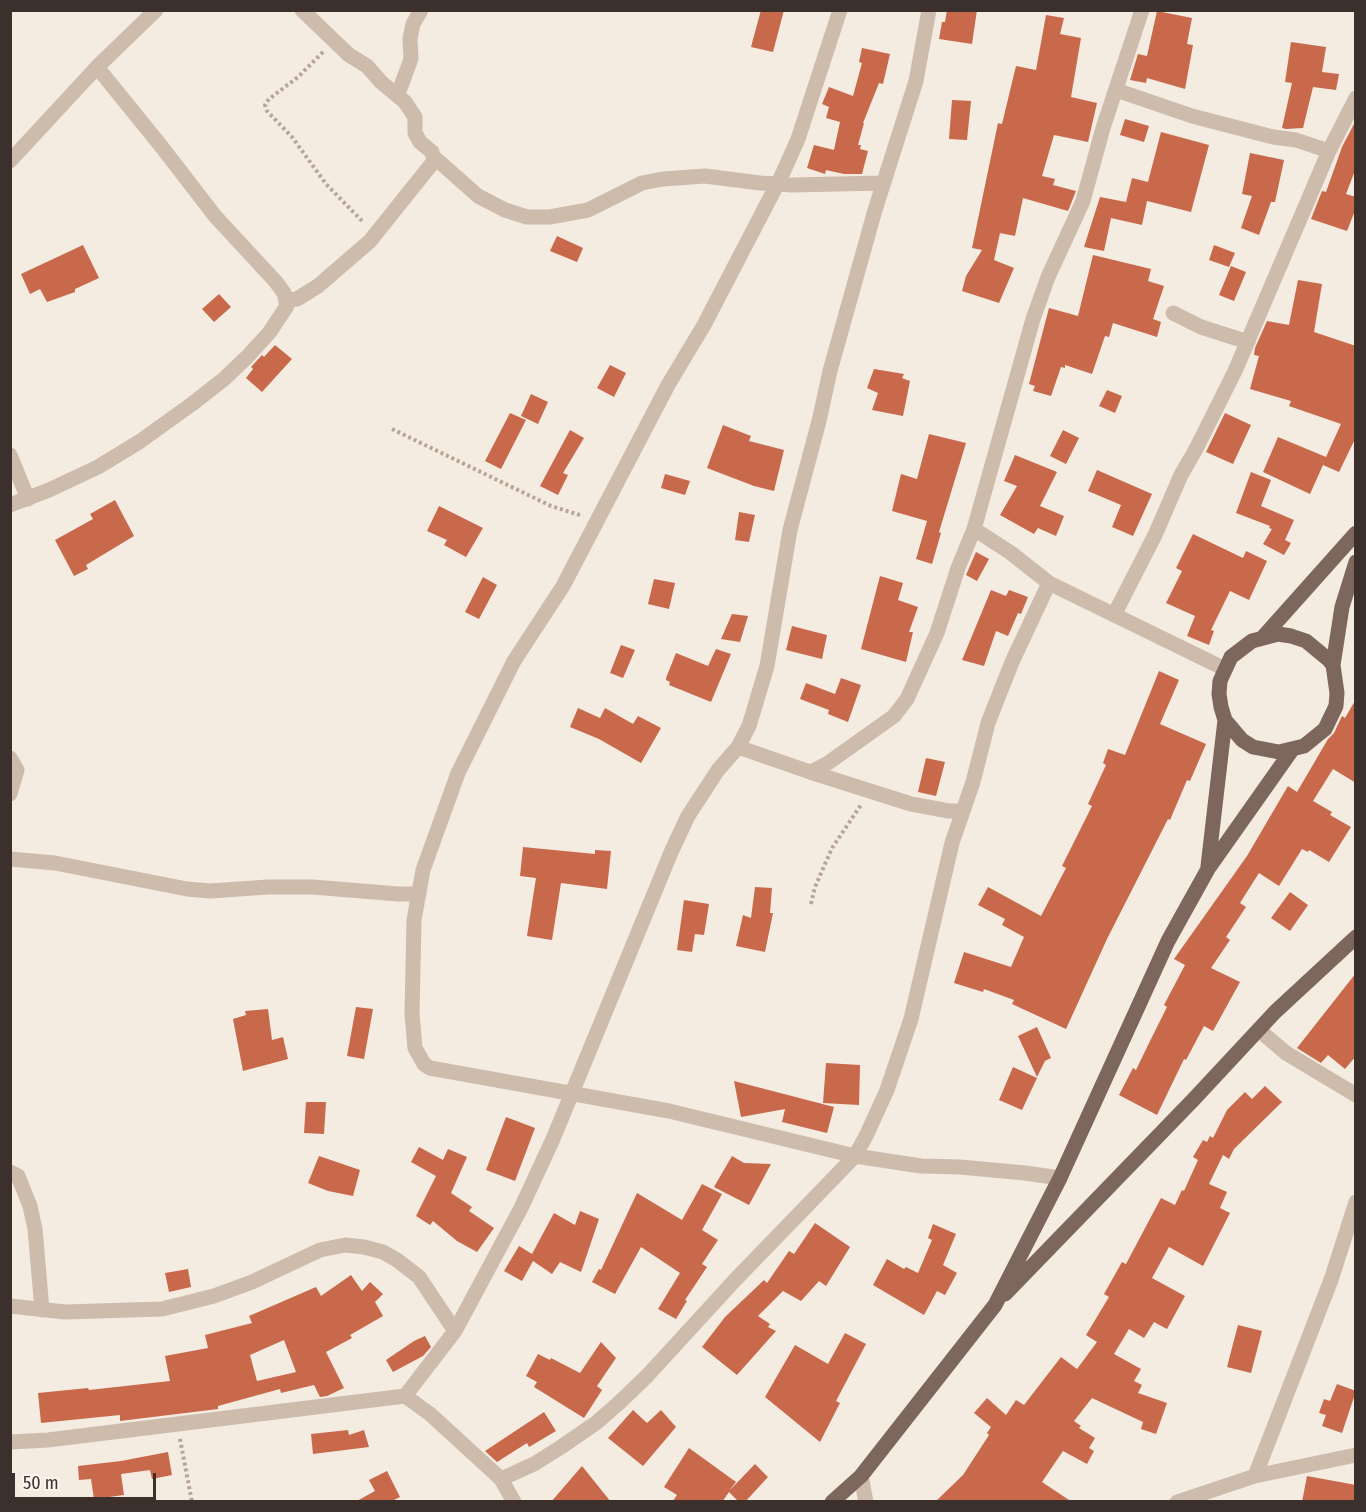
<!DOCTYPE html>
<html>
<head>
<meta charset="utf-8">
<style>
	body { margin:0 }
	#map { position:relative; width:1366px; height:1512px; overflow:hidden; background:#f4ebe1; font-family:"Fira Sans Condensed",sans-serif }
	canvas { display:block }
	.frame { position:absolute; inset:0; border:12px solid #3b302b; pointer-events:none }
	.scale { position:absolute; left:12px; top:1473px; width:144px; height:27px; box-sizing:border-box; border:3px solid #3b302b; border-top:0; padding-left:8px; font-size:18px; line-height:21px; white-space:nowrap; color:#3b302b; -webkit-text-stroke:4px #fbf5ee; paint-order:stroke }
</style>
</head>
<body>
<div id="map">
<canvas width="1366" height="1512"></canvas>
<div class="frame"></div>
<div class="scale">50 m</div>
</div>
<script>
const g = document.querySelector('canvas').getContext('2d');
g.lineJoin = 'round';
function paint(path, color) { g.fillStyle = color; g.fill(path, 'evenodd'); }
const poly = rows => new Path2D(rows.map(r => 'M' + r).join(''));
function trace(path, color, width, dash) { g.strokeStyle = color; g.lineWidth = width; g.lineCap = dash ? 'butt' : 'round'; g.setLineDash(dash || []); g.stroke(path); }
const building = poly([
	[761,10,784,10,773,52,751,47],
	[947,10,977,10,972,44,939,39,942,22,945,22],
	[1157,11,1192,18,1187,44,1193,45,1185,89,1147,78,1146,83,1130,80,1138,54,1147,56],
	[1046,15,1064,18,1060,34,1081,38,1071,97,1097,103,1088,142,1054,135,1042,176,1055,179,1053,185,1076,191,1068,211,1023,198,1015,236,1000,233,994,260,1014,268,999,303,962,291,966,276,982,250,972,248,998,123,1002,124,1016,66,1036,70],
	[1291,42,1326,47,1322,72,1339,74,1336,90,1313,87,1303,128,1286,129,1282,128,1292,83,1285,82],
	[862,48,890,54,883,84,879,83,863,123,864,123,858,145,861,145,860,149,868,151,862,174,844,174,826,170,825,174,807,168,814,145,834,150,840,122,826,118,829,107,822,104,829,87,853,96,862,63,859,62],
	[952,100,971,101,967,140,949,139],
	[1125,119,1149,126,1144,142,1120,135],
	[1356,120,1356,168,1346,194,1356,197,1356,208,1347,231,1311,219,1322,191,1326,192,1342,147],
	[1161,132,1209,145,1191,212,1147,201,1142,225,1111,218,1104,251,1084,247,1100,197,1126,202,1132,178,1148,182],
	[1250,153,1284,160,1275,202,1271,202,1259,235,1241,228,1252,196,1242,194],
	[557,236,583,248,577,262,550,251],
	[83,245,99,278,75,289,75,292,47,302,40,289,30,294,21,274],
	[1214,245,1235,253,1229,267,1209,260],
	[1093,255,1151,269,1148,281,1164,286,1153,319,1161,322,1157,337,1113,323,1109,337,1105,336,1092,374,1065,365,1065,368,1061,367,1051,396,1033,391,1035,386,1029,384,1049,308,1078,316],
	[1231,266,1246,272,1234,301,1219,295],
	[1298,280,1322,284,1314,332,1356,346,1356,437,1339,472,1323,465,1310,494,1263,472,1278,437,1326,457,1341,424,1289,406,1291,401,1250,389,1259,356,1254,355,1255,348,1267,321,1289,325],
	[219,294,231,307,214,322,202,309],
	[275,345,292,359,262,392,246,378,253,369,251,367,262,355,264,357],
	[610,365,626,373,614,397,597,388],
	[874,369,904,374,902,378,910,381,903,416,872,410,878,393,867,388],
	[1107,390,1122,396,1115,413,1099,406],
	[531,394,548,402,538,424,521,416],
	[510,413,526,420,501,469,485,461],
	[1225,413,1251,425,1233,464,1206,452],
	[723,425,751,436,749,441,784,450,774,491,754,486,707,468],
	[570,430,584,438,563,473,568,475,558,495,540,486],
	[1063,430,1079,438,1066,464,1050,456],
	[929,434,966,443,939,532,941,533,932,564,916,559,927,521,892,511,901,474,917,479],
	[1015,455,1057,472,1040,506,1064,516,1056,536,1038,528,1034,534,1000,515,1017,486,1004,481],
	[1097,470,1152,494,1133,536,1112,527,1121,505,1088,491],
	[1251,472,1271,480,1261,506,1294,520,1285,540,1291,543,1284,555,1263,544,1272,529,1269,528,1270,526,1236,513],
	[665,474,690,481,685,495,661,488],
	[115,500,134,536,86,565,88,569,74,576,55,540,93,519,90,514],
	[439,506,483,528,466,557,444,545,447,540,427,531],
	[739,512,755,515,749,542,735,540],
	[1193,534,1243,558,1246,551,1267,561,1249,600,1230,591,1211,630,1214,631,1209,645,1187,636,1195,616,1166,603,1182,571,1176,568],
	[976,552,989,559,977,581,966,575],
	[880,576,903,583,898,600,918,607,909,632,913,632,906,662,861,649],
	[483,577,497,585,479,619,465,612],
	[654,579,675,583,669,609,648,604],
	[991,590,1006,596,1009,590,1028,597,1021,614,1018,613,1008,636,996,631,984,666,962,660],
	[732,614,748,616,740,642,721,639],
	[792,626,827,635,822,659,786,650],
	[621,645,635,650,623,678,610,673],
	[716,649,731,654,711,702,669,685,670,682,666,680,666,678,676,653,708,666],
	[1159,671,1179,680,1160,724,1206,744,1190,781,1187,780,1170,820,1168,819,1107,939,1066,1029,1012,1004,1014,1000,984,989,983,992,954,983,964,952,1011,967,1024,937,1002,925,1005,919,978,905,988,887,1041,916,1066,868,1062,866,1092,806,1088,804,1106,765,1103,763,1108,749,1125,755],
	[841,678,861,685,848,722,828,714,829,710,800,699,806,683,835,694],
	[1356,699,1356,783,1333,769,1313,801,1332,812,1330,815,1351,827,1329,862,1309,850,1308,852,1302,849,1279,886,1259,873,1240,903,1246,907,1226,937,1230,940,1211,968,1240,982,1213,1031,1204,1026,1186,1060,1184,1059,1157,1115,1119,1095,1133,1068,1136,1070,1150,1041,1167,1007,1164,1005,1185,965,1174,959,1247,856,1288,786,1297,792,1328,739,1334,733,1342,716,1345,718],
	[578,708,600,718,605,708,633,724,638,716,661,728,641,763,599,739,570,727],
	[926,758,945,762,936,796,918,792],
	[523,847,595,854,595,850,611,851,607,889,561,883,552,940,527,936,536,878,520,876],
	[755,887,772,888,770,913,773,913,765,952,736,946,743,915,751,918],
	[1290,892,1308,905,1290,931,1271,918],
	[684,900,709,904,704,935,695,934,692,952,677,950],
	[1356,973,1356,1056,1345,1069,1328,1055,1321,1063,1297,1048],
	[356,1007,373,1009,364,1059,347,1056],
	[268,1009,272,1040,283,1037,288,1059,243,1071,233,1019,246,1015,245,1011],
	[1037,1027,1051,1058,1045,1061,1037,1077,1018,1036],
	[826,1063,860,1065,859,1105,823,1103],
	[1013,1067,1037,1078,1022,1110,999,1100],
	[734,1081,834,1107,827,1133,782,1122,785,1109,741,1117],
	[1265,1086,1282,1102,1234,1149,1229,1159,1223,1155,1209,1184,1227,1192,1220,1208,1230,1213,1203,1266,1169,1247,1152,1278,1185,1296,1167,1329,1154,1322,1144,1338,1129,1329,1114,1354,1141,1369,1134,1381,1142,1385,1138,1393,1167,1403,1156,1434,1141,1429,1143,1422,1092,1398,1074,1421,1081,1426,1079,1428,1095,1438,1089,1448,1094,1451,1087,1464,1063,1451,1042,1482,1072,1502,935,1502,963,1475,989,1435,987,1433,991,1427,974,1413,987,1398,1006,1415,1016,1400,1024,1405,1061,1357,1077,1369,1097,1342,1086,1335,1109,1297,1104,1294,1122,1262,1126,1264,1161,1198,1175,1205,1182,1190,1184,1191,1198,1160,1193,1157,1203,1140,1207,1142,1210,1136,1213,1138,1227,1110,1245,1092,1252,1099],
	[306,1102,326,1102,324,1134,304,1133],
	[506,1117,535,1128,515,1181,486,1170],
	[419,1147,443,1160,448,1149,467,1157,451,1193,472,1207,469,1211,494,1228,477,1252,457,1241,433,1221,430,1225,416,1216,436,1176,411,1162],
	[319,1156,360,1170,353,1196,328,1191,308,1183],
	[732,1156,744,1163,771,1164,749,1205,714,1187],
	[702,1184,722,1194,702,1230,718,1240,702,1264,707,1267,685,1300,687,1301,676,1319,658,1309,680,1273,641,1247,615,1294,592,1282,599,1269,601,1270,637,1193,682,1220],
	[580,1211,599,1219,581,1272,560,1262,552,1274,533,1261,522,1281,504,1271,519,1246,532,1254,554,1213,575,1225],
	[815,1223,850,1247,826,1286,819,1281,801,1301,783,1291,758,1316,770,1324,768,1327,776,1331,737,1375,702,1347,725,1317,764,1280,767,1283,789,1251,794,1254],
	[933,1224,956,1234,943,1265,957,1273,945,1295,937,1291,924,1315,873,1285,887,1259,904,1269,906,1267,918,1273,932,1240,928,1238],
	[188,1269,191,1287,169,1292,165,1273],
	[351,1275,362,1291,370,1282,383,1294,375,1302,383,1316,350,1335,352,1338,326,1352,344,1388,327,1396,320,1397,314,1385,281,1393,280,1389,218,1406,218,1409,120,1421,120,1415,41,1423,38,1393,88,1388,89,1390,170,1381,165,1356,208,1348,205,1335,252,1323,249,1316,316,1287,321,1296],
	[284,1340,296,1372,257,1381,250,1355],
	[1238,1325,1262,1331,1251,1373,1227,1367],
	[845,1333,866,1344,836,1401,840,1403,820,1442,765,1397,795,1345,828,1364],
	[425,1336,431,1347,423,1356,393,1372,386,1360,414,1341],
	[601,1342,616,1358,597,1386,602,1390,584,1418,534,1387,537,1382,526,1376,538,1354,550,1360,551,1358,580,1373],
	[1337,1384,1356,1391,1342,1433,1322,1426,1326,1415,1319,1413,1324,1399,1330,1401],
	[633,1410,647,1423,661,1410,676,1427,643,1466,608,1438],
	[544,1412,556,1431,529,1447,527,1443,497,1462,485,1451],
	[348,1430,349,1435,364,1430,369,1447,313,1454,311,1434],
	[689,1448,736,1482,729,1491,755,1464,768,1477,745,1502,739,1502,729,1492,722,1502,672,1502,677,1495,664,1487],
	[168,1452,172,1475,152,1479,150,1470,121,1474,124,1495,94,1499,91,1479,79,1480,78,1466,121,1461],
	[582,1466,611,1502,551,1502],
	[387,1471,400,1497,390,1502,355,1502,375,1491,369,1480],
	[1307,1476,1356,1485,1356,1502,1302,1502]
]);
const path = poly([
	[323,52,298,77,269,99,265,105,267,111,292,137,326,184,364,223],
	[392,429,551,506,583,516],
	[811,904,815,887,832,848,861,805],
	[180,1439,192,1502]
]);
const minor = poly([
	[840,10,798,139,781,177,704,325,668,385,563,586,514,661,458,773,423,870,414,920,412,1014,415,1048,424,1064,430,1068,669,1111,855,1156,921,1166,960,1167,1025,1173,1060,1178],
	[1116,90,1192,116,1273,137,1296,140,1329,151],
	[398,94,411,59,410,39,413,24,421,10],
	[434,157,478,196,505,210,527,217,550,217,588,210,642,183,663,179,705,176,760,183,792,185,883,183],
	[10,161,97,67,156,10],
	[286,300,297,299,318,286,370,241,434,161,432,152,420,142,415,133,415,117,405,102,381,82,367,66,349,55,302,10],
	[1173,313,1201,327,1248,342],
	[10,455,28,499],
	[10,505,49,490,98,467,139,442,192,404,224,379,247,357,269,333,287,306,284,293,276,282,215,216,161,146,97,67],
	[974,529,1011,553,1049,583,1225,669],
	[1114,615,1155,535,1181,475,1196,449,1235,371,1329,151,1356,98],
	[738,747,810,772,813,771,828,763,894,716,907,699,937,633,958,568,974,529,1033,319,1048,277,1083,201,1103,128,1142,10],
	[10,758,17,770,10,794],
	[810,772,911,804,949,811,962,811],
	[10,859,55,863,187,889,210,891,268,887,313,887,398,894,419,894],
	[1259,1030,1286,1053,1356,1095],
	[10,1172,18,1176,30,1206,35,1229,42,1310],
	[10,1306,65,1312,162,1309,214,1296,252,1282,320,1250,345,1245,364,1247,383,1252,397,1260,419,1277,455,1331,405,1396],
	[455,1331,521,1208,553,1139,672,850,688,816,718,770,738,747,749,726,767,666,790,530,819,421,830,371,875,210,916,81,929,10],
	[10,1442,48,1440,405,1396,430,1414,501,1479,514,1502],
	[861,1476,866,1502],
	[1255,1476,1331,1280,1356,1202],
	[501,1479,534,1464,561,1447,596,1423,620,1402,647,1376,735,1280,855,1156,867,1134,887,1090,911,1019,952,843,973,782,988,723,1012,662,1049,583],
	[1177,1502,1255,1476,1356,1455]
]);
const major = poly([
	[1278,634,1291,636,1306,641,1329,660,1333,665,1337,693,1336,706,1325,729,1304,746,1279,752,1253,747,1242,740,1225,720,1221,707,1219,694,1220,681,1231,657,1252,641,1278,634],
	[1264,636,1356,533],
	[1333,665,1342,607,1356,562],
	[1208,866,1225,720],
	[1005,1294,1194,1099,1275,1012,1356,937],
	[832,1502,861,1476,995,1305,1060,1178,1168,941,1208,869,1292,750]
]);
paint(building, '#c8694b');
trace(path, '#b9a596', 4, [3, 3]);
trace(minor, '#cdbbac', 15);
trace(major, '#7d675c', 15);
</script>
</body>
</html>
